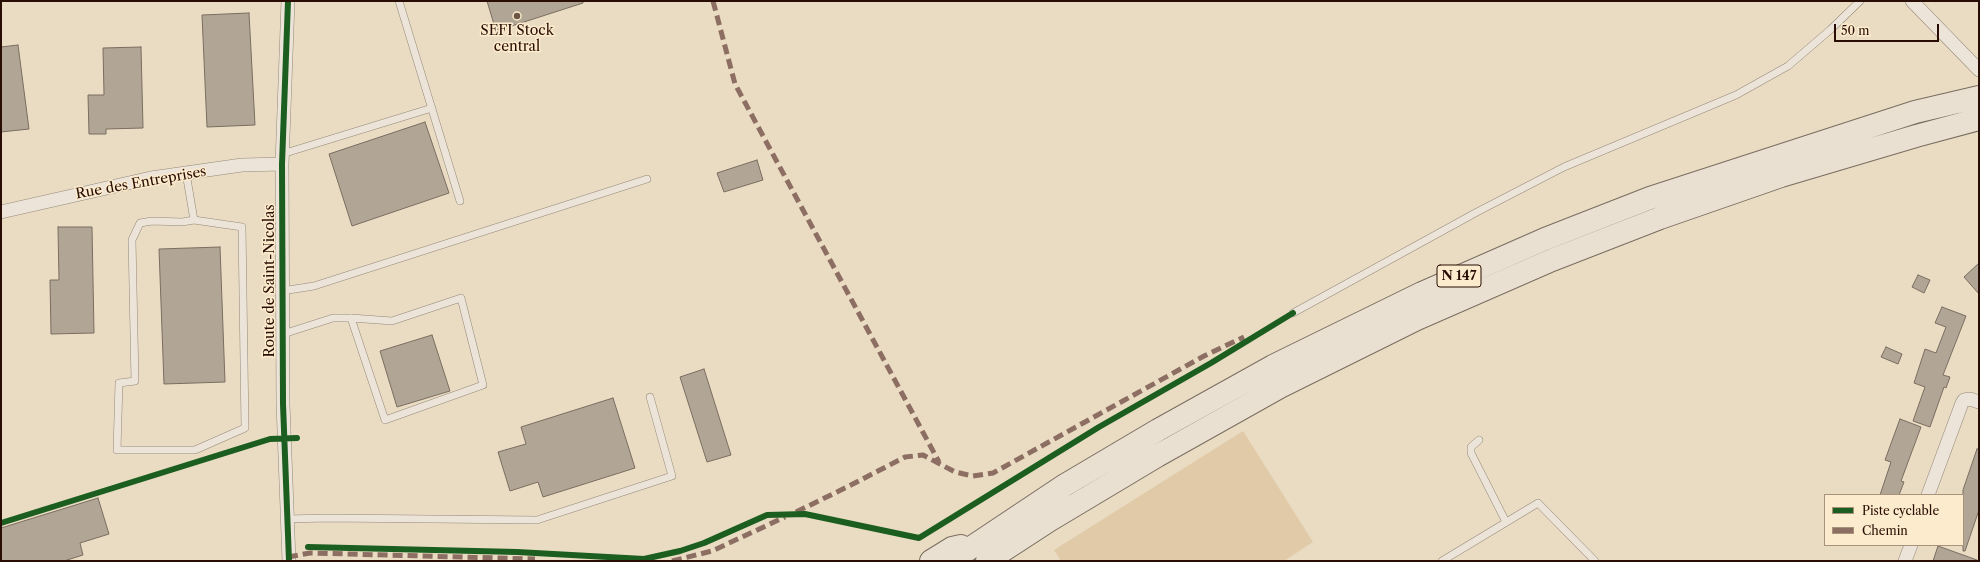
<!DOCTYPE html>
<html>
<head>
<meta charset="utf-8">
<style>
	body { margin:0 }
	#map { position:relative; width:1980px; height:562px; overflow:hidden; background:#eadcc2; font-family:"Libre Caslon Text",serif }
	canvas { display:block }
	.frame { position:absolute; inset:0; border:2px solid #290c03; pointer-events:none }
	.legend { position:absolute; left:1824px; top:494px; width:140px; height:52px; box-sizing:border-box; background:#fcebcc; border:1px solid #a8927c; margin:0; padding:5px 7px; list-style:none; font-size:12px; color:#290c03 }
	.legend li { display:flex; align-items:center; gap:8px; height:20px }
	.legend b { width:20px; border:1px solid #a8927c }
	.scale { position:absolute; left:1834px; top:24px; width:105px; height:18px; box-sizing:border-box; border:2px solid #290c03; border-top:0; padding-left:5px; font-size:12px; line-height:14px; white-space:nowrap; color:#290c03; -webkit-text-stroke:3px #fcebcc; paint-order:stroke }
</style>
</head>
<body>
<div id="map">
<canvas width="1980" height="562"></canvas>
<div class="frame"></div>
<ul class="legend">
<li><b style="height:5px;background:#1b5e20"></b>Piste cyclable</li>
<li><b style="height:5px;background:#8d6e63"></b>Chemin</li>
</ul>
<div class="scale">50 m</div>
</div>
<script>
const g = document.querySelector('canvas').getContext('2d');
g.lineJoin = 'round';
function paint(path, color) { g.fillStyle = color; g.fill(path, 'evenodd'); }
const poly = rows => new Path2D(rows.map(r => 'M' + r).join(''));
function trace(path, color, width, dash) { g.strokeStyle = color; g.lineWidth = width; g.lineCap = dash ? 'butt' : 'round'; g.setLineDash(dash || []); g.stroke(path); }
function drawText(font, color, halo, rows, align = 'center') {
  g.font = font + ' "Libre Caslon Text",serif'; g.lineWidth = 3; g.setLineDash([]); g.textBaseline = 'middle'; g.strokeStyle = halo; g.fillStyle = color; for (const [text, x, y, turn = 0] of rows) {
    g.save(); g.translate(x, y); g.rotate((+turn || 0) * Math.PI / 180); g.textAlign = isNaN(turn) ? turn : align; if (halo) g.strokeText(text, 0, 0); g.fillText(text, 0, 0); g.restore();
  }
}
const green = poly([
	[1243,431,1313,542,1284,561,1061,561,1054,550]
]);
const building = poly([
	[487,1,583,1,583,3,496,31,487,1],
	[249,13,255,125,207,127,202,15,249,13],
	[18,45,29,129,1,132,1,47,18,45],
	[141,47,143,128,106,129,106,134,89,134,88,95,104,95,103,48,141,47],
	[425,122,449,193,352,226,329,154,425,122],
	[757,160,763,180,724,192,717,173,757,160],
	[58,227,92,227,94,333,51,334,50,280,59,280,58,227],
	[220,247,225,382,164,384,159,249,220,247],
	[1979,263,1979,294,1964,277,1979,263],
	[1918,275,1930,280,1924,293,1912,287,1918,275],
	[1942,307,1966,316,1943,375,1950,377,1946,388,1944,387,1930,427,1913,421,1925,387,1914,383,1925,349,1936,353,1946,327,1935,323,1942,307],
	[432,335,450,391,397,407,380,351,432,335],
	[1886,347,1902,354,1898,364,1881,357,1886,347],
	[704,369,731,455,707,462,680,377,704,369],
	[613,398,635,468,543,497,538,482,510,491,498,452,526,444,521,427,613,398],
	[1900,419,1921,427,1901,481,1904,482,1899,495,1880,495,1891,462,1885,460,1900,419],
	[1977,449,1979,449,1979,510,1965,551,1963,551,1963,490,1977,449],
	[98,498,109,534,80,543,83,555,64,561,1,561,1,528,98,498],
	[1938,546,1977,560,1977,561,1933,561,1938,546]
]);
const lane = poly([
	[399,1,460,201],
	[282,154,432,108],
	[186,173,194,220],
	[194,220,242,227,245,428,195,450,117,450,119,383,135,381,132,240,140,223,152,221,182,222,194,220],
	[282,291,314,286,647,179],
	[1293,313,1477,212,1564,167,1736,95,1788,66,1830,30,1860,1],
	[283,334,333,318,351,318,392,321,461,298,483,385,385,420,351,318],
	[1479,440,1471,447,1471,453,1506,522],
	[287,519,327,518,537,520,672,476,650,397],
	[1442,561,1538,503,1595,561]
]);
const street = poly([
	[288,1,282,164,283,404,289,561],
	[1912,1,1979,70],
	[1,212,151,178,242,165,282,164],
	[1928,495,1962,403,1964,400,1970,399,1979,402],
	[1905,561,1911,545]
]);
const highway = poly([
	[931,561,952,548,961,546],
	[951,561,1065,485,1158,430,1273,366,1422,293,1545,239,1650,198,1915,112,1979,97],
	[987,561,1050,520,1157,456,1280,387,1417,319,1552,260,1660,218,1781,176,1916,136,1979,119]
]);
const quiet = poly([
	[713,1,735,84,939,462],
	[796,512,849,486,905,457,923,455,955,472,973,476,993,473,1204,356,1244,337],
	[288,557,310,553,535,559],
	[672,561,712,551,785,517]
]);
const cycleway = poly([
	[288,1,282,164,283,404,289,561],
	[1,523,270,439,297,438],
	[308,547,517,552,644,559,680,551,704,543,767,515,805,514,919,538,1099,427,1211,363,1293,313]
]);
const markers = [
	[517,16,4,"#6d5546"]
];
const shields = [
	[1459,276,44]
];
const shieldNames = [
	["N 147",1459,276]
];
const poiNames = [
	["SEFI Stock",517,31],
	["central",517,47]
];
const streetNames = [
	["Rue des Entreprises",141,183,-10],
	["Route de Saint-Nicolas",270,281,-90]
];
paint(green, '#e0caa8');
paint(building, '#b1a695');
trace(building, '#796d60', 1);
trace(lane, '#948879', 8);
trace(street, '#948879', 14);
trace(highway, '#796d60', 24);
trace(lane, '#ece4d8', 7);
trace(street, '#ece4d8', 13);
trace(highway, '#e9e0d1', 22);
trace(quiet, '#8d6e63', 5, [10, 5]);
trace(cycleway, '#1b5e20', 6);
for (const [x, y, r, color] of markers) { const dot = new Path2D(); dot.arc(x, y, r, 0, 2 * Math.PI); g.fillStyle = color; g.fill(dot); trace(dot, '#fcebcc', 1.5); }
for (const [x, y, w] of shields) { const box = new Path2D(); box.roundRect(x - w / 2, y - 11, w, 22, 3); g.fillStyle = '#fcebcc'; g.fill(box); trace(box, '#290c03', 1); }
drawText('bold 13px', '#290c03', null, shieldNames);
drawText('14px', '#290c03', '#fcebcc', poiNames);
drawText('14px', '#290c03', '#fcebcc', streetNames);
</script>
</body>
</html>
